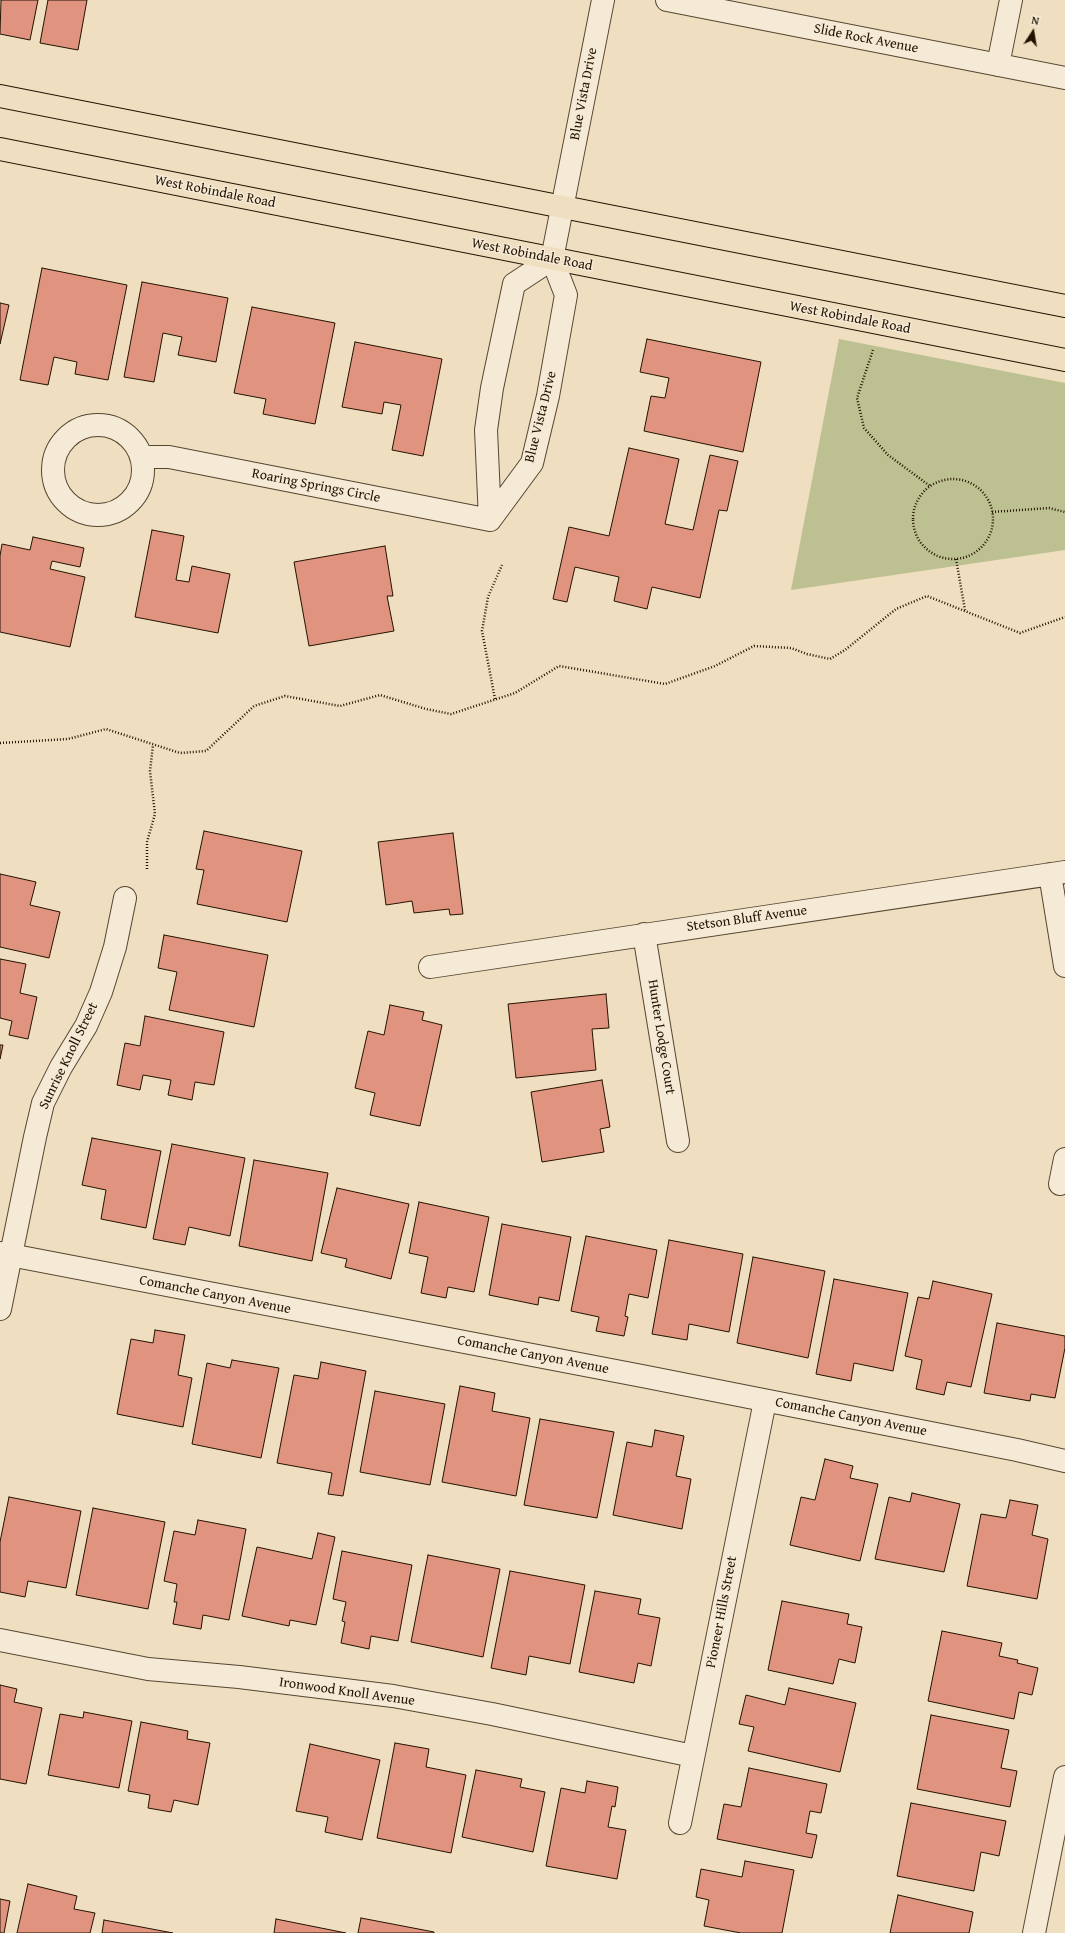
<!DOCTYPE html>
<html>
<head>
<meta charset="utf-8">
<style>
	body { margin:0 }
	#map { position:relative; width:1065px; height:1933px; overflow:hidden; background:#efdec0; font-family:"Gentium Book Plus",serif }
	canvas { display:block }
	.north { position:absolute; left:1013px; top:12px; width:40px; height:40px; -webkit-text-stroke:3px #f5ead6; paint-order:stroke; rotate:12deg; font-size:11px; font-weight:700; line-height:16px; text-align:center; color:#231300 }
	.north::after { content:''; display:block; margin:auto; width:14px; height:18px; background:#231300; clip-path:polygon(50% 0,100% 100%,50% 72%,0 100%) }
</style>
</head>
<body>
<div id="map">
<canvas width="1065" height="1933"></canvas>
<div class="north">N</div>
</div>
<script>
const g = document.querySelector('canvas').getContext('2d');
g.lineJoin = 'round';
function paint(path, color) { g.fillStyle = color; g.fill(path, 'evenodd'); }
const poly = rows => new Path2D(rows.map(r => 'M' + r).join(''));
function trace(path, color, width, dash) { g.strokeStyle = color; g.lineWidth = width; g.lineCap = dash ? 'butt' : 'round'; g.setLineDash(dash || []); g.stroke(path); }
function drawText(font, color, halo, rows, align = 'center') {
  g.font = font + ' "Gentium Book Plus",serif'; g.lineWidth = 3; g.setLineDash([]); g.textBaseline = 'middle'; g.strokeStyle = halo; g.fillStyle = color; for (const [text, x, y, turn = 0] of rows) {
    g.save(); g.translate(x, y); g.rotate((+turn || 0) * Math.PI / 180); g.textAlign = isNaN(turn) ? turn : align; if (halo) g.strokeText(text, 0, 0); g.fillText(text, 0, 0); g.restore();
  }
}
const green = poly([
	[839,339,1065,383,1065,550,791,590]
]);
const building = poly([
	[1,0,38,0,30,40,0,34,1,0],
	[48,0,87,0,78,50,40,43,48,0],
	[42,268,127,285,108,380,75,374,77,362,54,357,48,385,20,380,42,268],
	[142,282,228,298,216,362,178,355,182,337,163,333,154,382,124,377,142,282],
	[0,303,9,305,0,344,0,303],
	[252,307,335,323,315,424,263,414,266,399,234,393,252,307],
	[647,339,761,362,743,452,644,431,651,396,665,398,669,378,640,372,647,339],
	[355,342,442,359,423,456,392,450,401,405,384,402,382,414,342,407,355,342],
	[629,448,679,459,665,524,693,530,710,455,738,461,727,511,719,510,700,598,652,587,647,609,614,601,619,577,575,567,567,602,553,599,569,527,609,536,629,448],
	[152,530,184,536,176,580,189,582,192,566,230,574,218,633,135,617,152,530],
	[33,537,84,548,80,567,52,561,50,569,85,577,70,647,0,632,0,556,2,544,30,550,33,537],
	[385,546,393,596,387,596,394,631,309,646,294,562,385,546],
	[204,831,302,851,287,922,197,904,204,870,196,869,204,831],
	[453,833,463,914,450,915,449,909,414,913,412,901,386,905,378,842,453,833],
	[0,874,36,882,30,905,60,912,49,958,0,947,0,874],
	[164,935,268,955,254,1027,169,1010,177,972,158,968,164,935],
	[0,959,26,964,20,993,37,997,28,1039,9,1035,12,1021,0,1018,0,959],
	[606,994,609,1028,592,1029,596,1070,516,1078,508,1004,606,994],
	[390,1005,424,1012,422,1020,442,1025,420,1126,370,1115,375,1093,355,1088,368,1031,384,1035,390,1005],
	[145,1016,224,1032,214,1085,195,1082,192,1100,168,1095,171,1080,143,1075,140,1090,117,1085,125,1043,140,1046,145,1016],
	[0,1045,3,1045,0,1059,0,1045],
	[602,1080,610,1127,600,1129,604,1152,542,1162,531,1092,602,1080],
	[92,1138,161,1151,146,1228,101,1219,106,1190,82,1185,92,1138],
	[172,1144,245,1158,230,1236,189,1227,185,1245,153,1239,172,1144],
	[254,1160,328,1173,312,1261,239,1246,254,1160],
	[337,1188,409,1204,391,1279,345,1267,347,1259,321,1253,337,1188],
	[419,1202,489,1217,474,1292,448,1287,446,1298,421,1293,428,1257,409,1253,419,1202],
	[502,1224,571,1237,559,1301,539,1297,538,1305,489,1295,502,1224],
	[586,1236,657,1250,648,1298,629,1294,625,1316,628,1317,624,1336,596,1331,599,1317,571,1311,586,1236],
	[669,1240,743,1254,729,1332,689,1324,687,1340,652,1334,669,1240],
	[753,1257,825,1271,808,1358,737,1343,753,1257],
	[834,1279,908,1293,893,1371,854,1363,851,1381,816,1374,834,1279],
	[933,1281,992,1294,971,1387,947,1382,944,1395,916,1389,922,1360,905,1356,918,1297,929,1299,933,1281],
	[997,1323,1065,1336,1065,1348,1055,1398,1031,1394,1030,1401,984,1393,997,1323],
	[155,1330,185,1335,178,1375,192,1378,183,1427,117,1414,131,1339,153,1343,155,1330],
	[232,1360,279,1368,261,1458,192,1444,207,1363,230,1368,232,1360],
	[321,1362,366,1371,343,1496,328,1494,332,1473,277,1463,294,1375,318,1379,321,1362],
	[460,1386,495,1393,492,1411,530,1418,516,1496,442,1482,460,1386],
	[375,1391,445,1404,430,1485,360,1472,375,1391],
	[540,1419,614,1432,597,1518,524,1505,540,1419],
	[655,1430,684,1436,676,1476,691,1479,682,1529,613,1515,627,1442,652,1447,655,1430],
	[825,1459,853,1466,850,1478,878,1484,860,1561,790,1545,801,1497,815,1500,825,1459],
	[912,1493,960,1504,944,1572,875,1559,889,1497,910,1502,912,1493],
	[9,1497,81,1511,66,1588,28,1581,25,1597,0,1592,0,1542,9,1497],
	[1010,1500,1038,1505,1032,1535,1048,1539,1037,1599,967,1586,981,1514,1006,1518,1010,1500],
	[93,1508,165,1522,148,1609,76,1595,93,1508],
	[198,1520,246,1529,229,1620,203,1615,201,1629,173,1624,177,1602,174,1602,177,1584,164,1581,174,1531,195,1535,198,1520],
	[318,1533,335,1537,316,1625,290,1620,289,1626,242,1616,257,1547,312,1559,318,1533],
	[342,1551,412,1565,398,1641,371,1636,369,1649,341,1643,345,1622,342,1621,346,1602,333,1599,342,1551],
	[428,1555,500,1569,483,1657,411,1642,428,1555],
	[510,1571,585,1585,570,1664,529,1656,526,1675,491,1668,510,1571],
	[595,1591,641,1599,638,1614,660,1618,651,1666,638,1663,634,1683,579,1672,595,1591],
	[782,1601,849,1614,847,1624,862,1627,855,1663,839,1659,833,1684,768,1670,782,1601],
	[942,1631,1002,1643,999,1656,1018,1660,1017,1663,1038,1668,1032,1695,1019,1692,1014,1719,928,1701,942,1631],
	[0,1685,17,1689,14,1702,42,1708,26,1784,0,1779,0,1685],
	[789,1688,856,1703,840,1772,748,1751,754,1727,739,1724,746,1695,785,1705,789,1688],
	[84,1712,132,1721,119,1788,48,1775,60,1714,83,1718,84,1712],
	[931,1715,1009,1730,1001,1768,1017,1771,1010,1807,917,1789,931,1715],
	[141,1722,188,1731,187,1739,210,1743,198,1805,174,1800,171,1812,148,1808,150,1795,128,1791,141,1722],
	[395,1743,429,1749,426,1767,466,1775,451,1853,377,1838,395,1743],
	[310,1744,380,1760,362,1840,325,1832,328,1817,296,1811,310,1744],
	[749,1768,827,1784,821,1813,810,1811,806,1833,817,1835,812,1858,717,1839,724,1804,741,1807,749,1768],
	[476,1770,522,1779,520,1787,545,1792,533,1852,462,1837,476,1770],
	[587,1781,618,1787,615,1807,612,1806,608,1827,626,1830,617,1879,546,1866,561,1788,585,1793,587,1781],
	[911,1803,1006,1821,999,1856,981,1852,974,1891,897,1876,911,1803],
	[745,1861,794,1870,782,1933,741,1933,704,1926,709,1900,696,1897,701,1869,742,1877,745,1861],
	[28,1884,77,1896,74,1909,95,1913,90,1933,17,1933,28,1884],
	[898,1895,973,1912,969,1933,890,1933,898,1895],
	[0,1899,10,1901,4,1933,0,1933,0,1899],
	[361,1918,434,1932,434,1933,358,1933,361,1918],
	[276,1919,346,1933,274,1933,276,1919],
	[104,1920,173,1933,102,1933,104,1920]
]);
const path = poly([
	[873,350,857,398,864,428,888,455,930,486],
	'913 519a40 40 0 1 1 80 0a40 40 0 1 1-80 0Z',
	[992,512,1049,508,1065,512],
	[956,559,965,610],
	[495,699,482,631,488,597,502,565],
	[0,743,68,739,106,729,180,753,206,751,254,706,285,696,340,706,380,695,426,709,451,714,515,693,559,666,665,684,715,666,754,646,791,648,807,654,830,659,845,650,896,609,927,596,1020,633,1065,617],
	[147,869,147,842,155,814,150,771,153,745]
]);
const minor = poly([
	[667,0,1065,78],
	[998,65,1011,0],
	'53 470a45 45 0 1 1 90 0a45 45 0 1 1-90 0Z',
	[141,457,169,457,490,520],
	[490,520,532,463,548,396,566,295,552,259,603,0],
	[490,520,486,430,492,388,514,284,552,259],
	[1050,874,1065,966],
	[644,934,678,1141],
	[430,967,1065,872],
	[1060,1184,1065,1159],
	[0,1253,642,1376,1017,1450,1065,1461],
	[0,1309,35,1137,43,1103,61,1067,86,1026,101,992,115,947,125,898],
	[0,1640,148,1669,239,1677,393,1696,492,1714,693,1756],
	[680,1823,765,1401],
	[1034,1933,1065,1777]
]);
const major = poly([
	[0,96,1065,306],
	[0,149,1065,360]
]);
const streetNames = [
	["Slide Rock Avenue",866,39,11],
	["Blue Vista Drive",584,94,-79],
	["West Robindale Road",215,192,11],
	["West Robindale Road",532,255,11],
	["West Robindale Road",850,318,11],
	["Blue Vista Drive",541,417,-76],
	["Roaring Springs Circle",316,486,11],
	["Stetson Bluff Avenue",747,919,-8],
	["Hunter Lodge Court",661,1037,81],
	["Sunrise Knoll Street",69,1056,-64],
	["Comanche Canyon Avenue",215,1295,11],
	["Comanche Canyon Avenue",533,1355,11],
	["Comanche Canyon Avenue",851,1417,11],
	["Pioneer Hills Street",722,1612,-79],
	["Ironwood Knoll Avenue",347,1692,8]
];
paint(green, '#bdc090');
paint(building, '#e0937e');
trace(building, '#231300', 1);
trace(minor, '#564630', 24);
trace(major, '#231300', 24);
trace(path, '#231300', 2.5, [1, 2]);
trace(minor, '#f5ead6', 22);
trace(major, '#efdec0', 22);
drawText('14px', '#231300', '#f5ead6', streetNames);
</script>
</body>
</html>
